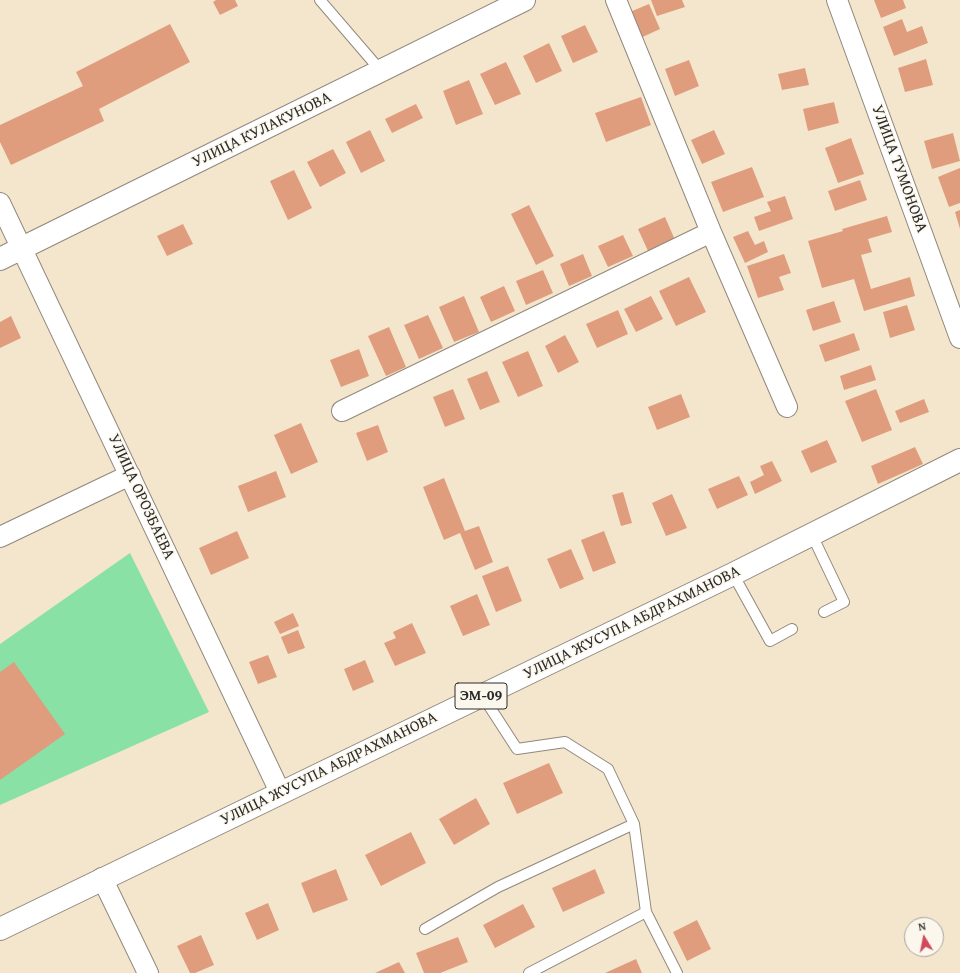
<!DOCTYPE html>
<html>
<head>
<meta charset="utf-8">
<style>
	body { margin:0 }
	#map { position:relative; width:960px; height:973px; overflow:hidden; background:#f4e6cd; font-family:"Gentium Book Plus",serif }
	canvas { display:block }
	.north { position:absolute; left:904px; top:917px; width:40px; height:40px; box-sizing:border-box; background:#fbf7ec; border:1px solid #a8a59f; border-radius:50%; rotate:350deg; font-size:11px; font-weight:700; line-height:16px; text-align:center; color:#2b2b2b }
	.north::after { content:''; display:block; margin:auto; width:14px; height:18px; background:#d1495b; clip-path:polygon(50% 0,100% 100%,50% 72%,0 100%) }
</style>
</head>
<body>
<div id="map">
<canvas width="960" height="973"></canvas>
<div class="north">N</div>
</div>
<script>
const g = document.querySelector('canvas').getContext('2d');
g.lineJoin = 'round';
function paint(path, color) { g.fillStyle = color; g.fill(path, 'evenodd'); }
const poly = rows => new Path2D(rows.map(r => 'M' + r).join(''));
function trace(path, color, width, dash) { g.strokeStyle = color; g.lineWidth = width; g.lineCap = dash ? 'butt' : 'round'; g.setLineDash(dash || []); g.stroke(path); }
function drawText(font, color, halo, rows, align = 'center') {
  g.font = font + ' "Gentium Book Plus",serif'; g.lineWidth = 3; g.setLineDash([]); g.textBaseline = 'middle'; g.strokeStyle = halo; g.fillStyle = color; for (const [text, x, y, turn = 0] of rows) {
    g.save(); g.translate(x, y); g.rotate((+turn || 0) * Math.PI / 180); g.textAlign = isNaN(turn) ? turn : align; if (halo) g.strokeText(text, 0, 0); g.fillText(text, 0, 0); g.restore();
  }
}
const green = poly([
	[130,553,209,712,0,805,0,644]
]);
const building = poly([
	[216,0,235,0,238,6,220,15,213,2],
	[651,0,682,0,685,7,657,16],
	[874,0,903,0,906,8,881,18],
	[649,4,660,29,636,40,625,14],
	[902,19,907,32,922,26,928,43,894,56,883,27],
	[170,24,190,62,99,109,104,121,11,165,0,142,0,125,83,86,76,72],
	[585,25,598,52,573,63,561,36],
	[549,43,562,71,536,83,523,56],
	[926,59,933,85,905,92,898,68],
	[689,60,699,86,675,96,665,69],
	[506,62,521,94,495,105,480,74],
	[805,68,809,85,782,90,778,74],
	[469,80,483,114,456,125,443,91],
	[641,97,651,125,606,142,595,113],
	[834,102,839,123,808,131,803,109],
	[416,104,423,118,392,133,385,119],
	[370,130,385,161,361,173,346,142],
	[714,130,725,154,702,164,691,140],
	[953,133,960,161,932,169,924,141],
	[851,138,864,174,838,183,825,148],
	[333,149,346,173,320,187,307,162],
	[752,167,764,197,723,212,711,182],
	[960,168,960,203,949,207,938,177],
	[294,170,312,208,288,220,270,181],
	[860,180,867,200,835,211,828,191],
	[785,196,793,219,759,231,754,217,771,211,767,202],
	[529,205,554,256,536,265,511,214],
	[960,210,960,229,955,212],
	[887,216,892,232,868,239,872,252,861,255,871,289,910,277,915,296,864,311,854,279,822,288,808,241,843,231,842,229],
	[665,217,675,240,648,251,638,229],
	[183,224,193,244,167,256,157,236],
	[748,231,755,245,764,241,768,252,745,263,733,237],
	[623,235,633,256,608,267,598,246],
	[583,254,592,276,569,286,560,264],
	[784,254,791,273,779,277,784,290,758,298,747,266],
	[543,270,553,293,526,305,516,281],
	[689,277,706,312,676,326,659,291],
	[504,286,515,311,491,322,480,297],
	[464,296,479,332,454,342,439,307],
	[651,296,663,319,636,332,624,309],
	[834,301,841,322,813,331,806,310],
	[907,305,915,330,890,338,883,312],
	[618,310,628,334,597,348,586,324],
	[428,315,443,348,419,359,404,325],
	[11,316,21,338,0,348,0,322],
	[389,327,406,367,386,376,368,336],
	[854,333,860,350,825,362,819,345],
	[565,335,579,362,558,373,545,346],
	[359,349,369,376,341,387,330,360],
	[528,351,543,386,518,397,502,362],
	[871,365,876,380,844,390,840,376],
	[487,371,500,402,480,410,467,379],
	[453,389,465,419,445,427,433,397],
	[876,389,892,430,862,442,845,401],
	[681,394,690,417,657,430,648,407],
	[924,399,929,412,900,423,895,411],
	[301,423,318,462,291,474,274,435],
	[378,425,388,452,367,461,356,433],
	[827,440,837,462,811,473,801,451],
	[915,447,923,464,878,484,871,466],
	[772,461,782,481,755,494,750,482,764,475,760,466],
	[276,471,286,497,248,512,238,486],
	[739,476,748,495,717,509,708,489],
	[444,478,465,531,479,526,493,562,475,570,460,533,444,540,423,487],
	[623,492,632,523,621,526,612,495],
	[672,494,687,528,666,536,652,503],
	[237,531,249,558,211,575,199,548],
	[604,531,616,563,593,572,581,540],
	[571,549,584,579,560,589,547,559],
	[508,566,522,601,496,612,482,576],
	[477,594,490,625,463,636,450,606],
	[293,613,299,626,280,634,274,622],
	[412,623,426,653,395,666,384,643,396,638,393,632],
	[298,630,305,648,288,654,281,637],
	[268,655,277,677,258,684,249,662],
	[365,660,374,682,353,691,344,669],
	[14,662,65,734,0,780,0,672],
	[549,763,563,793,517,814,503,783],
	[476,798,490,824,454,845,439,819],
	[411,832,426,863,381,886,365,855],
	[336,869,348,900,313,913,301,883],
	[595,869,605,893,563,912,552,888],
	[268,903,279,930,257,940,245,913],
	[523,904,535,927,495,948,483,925],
	[697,920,711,949,687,961,673,932],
	[201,935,214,965,195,973,190,973,177,946],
	[458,937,468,962,440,973,424,973,416,953],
	[636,959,642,973,605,973],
	[399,962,405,973,375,973]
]);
const service = poly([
	[320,0,381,71],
	[812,535,844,602,824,612],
	[733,574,770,641,792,629],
	[482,695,517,749,565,742,608,769,634,824,646,912,677,973],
	[425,929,498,887,634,824],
	[529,973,646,912]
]);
const minor = poly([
	[616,0,711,232,787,407],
	[837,0,960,338],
	[0,203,280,792],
	[342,411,711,232],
	[0,537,130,475],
	[102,878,148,973]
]);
const tertiary = poly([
	[0,259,524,0]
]);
const trunk = poly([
	[0,929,733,574,960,460]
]);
const shields = [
	[481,696,52]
];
const shieldNames = [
	["ЭМ-09",481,696]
];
const streetNames = [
	["УЛИЦА КУЛАКУНОВА",262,130,-26],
	["УЛИЦА ТУМОНОВА",899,169,70],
	["УЛИЦА ОРОЗБАЕВА",141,497,65],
	["УЛИЦА ЖУСУПА АБДРАХМАНОВА",632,623,-26],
	["УЛИЦА ЖУСУПА АБДРАХМАНОВА",329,769,-26]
];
paint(green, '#89e1a5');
paint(building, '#e09d7d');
trace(service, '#90887c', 12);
trace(minor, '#90887c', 22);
trace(tertiary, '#90887c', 24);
trace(trunk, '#90887c', 24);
trace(service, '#fff', 10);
trace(minor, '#fff', 20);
trace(tertiary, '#fff', 22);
trace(trunk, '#fff', 22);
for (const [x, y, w] of shields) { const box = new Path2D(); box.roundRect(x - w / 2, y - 13, w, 26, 3); g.fillStyle = '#fbf7ec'; g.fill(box); trace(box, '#2b2b2b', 1); }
drawText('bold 15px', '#2b2b2b', null, shieldNames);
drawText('16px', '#2b2b2b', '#fbf7ec', streetNames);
</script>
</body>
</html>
